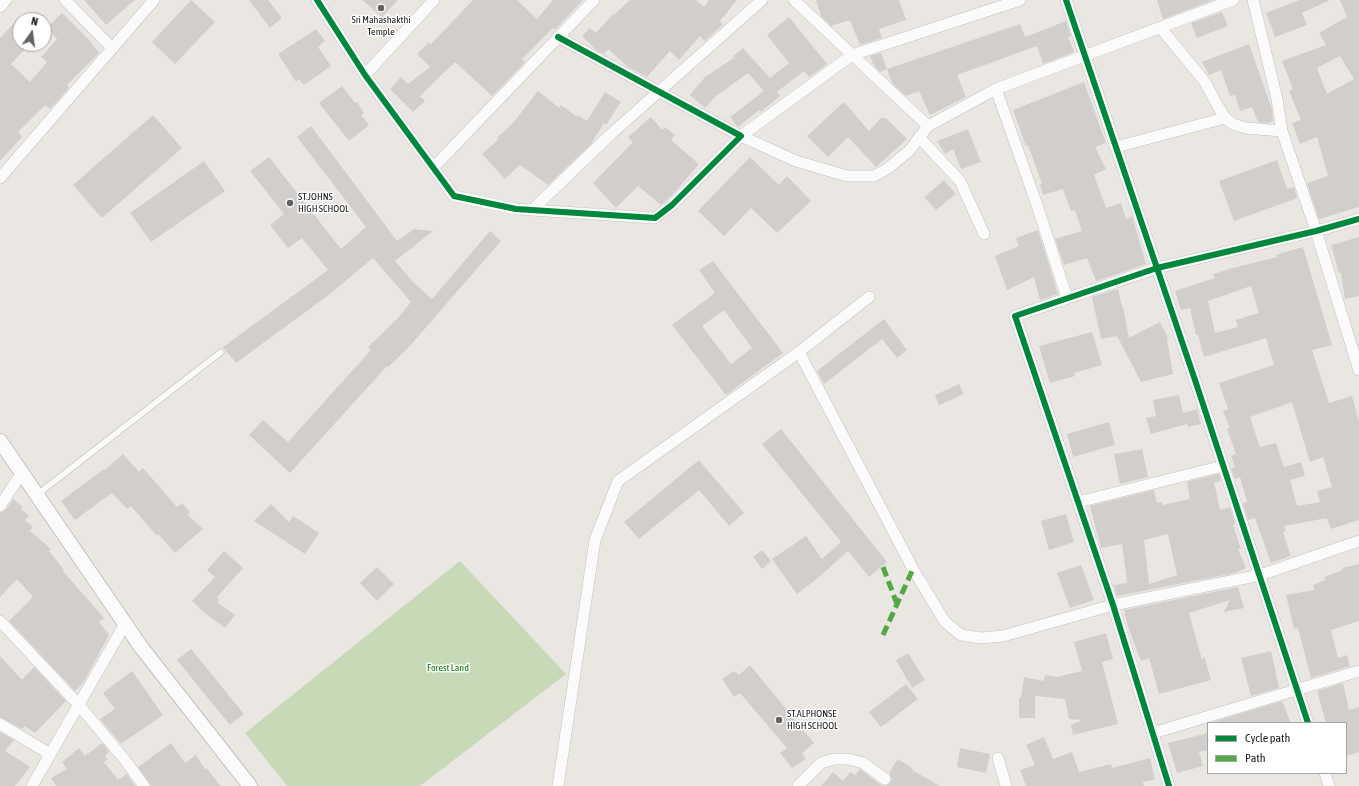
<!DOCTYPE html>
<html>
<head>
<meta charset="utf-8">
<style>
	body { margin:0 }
	#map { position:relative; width:1359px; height:786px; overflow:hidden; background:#eae7e3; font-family:"Asap Condensed",sans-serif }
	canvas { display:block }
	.legend { position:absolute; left:1207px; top:722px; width:140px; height:52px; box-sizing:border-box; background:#fff; border:1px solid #a4a4a4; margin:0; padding:5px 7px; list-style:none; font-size:12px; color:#1b1b1b }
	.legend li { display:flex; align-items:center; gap:8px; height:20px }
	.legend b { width:20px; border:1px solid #a4a4a4 }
	.north { position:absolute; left:12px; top:12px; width:40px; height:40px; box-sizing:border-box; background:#fff; border:1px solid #a4a4a4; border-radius:50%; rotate:14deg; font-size:11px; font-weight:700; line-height:16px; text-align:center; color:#1b1b1b }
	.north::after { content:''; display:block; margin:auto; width:14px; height:18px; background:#636261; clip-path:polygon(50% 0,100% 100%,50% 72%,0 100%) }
</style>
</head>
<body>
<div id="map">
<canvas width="1359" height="786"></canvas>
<ul class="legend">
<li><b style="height:5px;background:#00873e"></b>Cycle path</li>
<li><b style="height:5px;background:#52a943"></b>Path</li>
</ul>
<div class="north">N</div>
</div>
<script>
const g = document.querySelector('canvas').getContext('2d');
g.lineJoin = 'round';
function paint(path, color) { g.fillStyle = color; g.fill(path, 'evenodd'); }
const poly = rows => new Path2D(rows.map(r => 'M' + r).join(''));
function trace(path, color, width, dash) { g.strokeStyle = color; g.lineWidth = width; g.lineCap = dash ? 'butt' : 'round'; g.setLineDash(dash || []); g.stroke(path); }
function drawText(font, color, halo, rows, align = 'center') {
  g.font = font + ' "Asap Condensed",sans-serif'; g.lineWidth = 3; g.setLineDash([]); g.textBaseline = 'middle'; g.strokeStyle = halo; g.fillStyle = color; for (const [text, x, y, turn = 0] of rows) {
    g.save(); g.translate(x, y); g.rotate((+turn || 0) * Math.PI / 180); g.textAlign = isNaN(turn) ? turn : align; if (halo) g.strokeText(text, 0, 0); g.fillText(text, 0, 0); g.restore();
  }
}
const forest = poly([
	[460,561,566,674,420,786,287,786,245,733]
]);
const building = poly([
	[84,0,135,0,106,25],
	[191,0,215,22,175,64,152,42],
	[249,0,268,0,282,18,270,28],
	[362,0,398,0,382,17],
	[473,0,517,0,537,19,553,0,583,0,555,30,553,28,522,59,525,62,492,96,455,62,420,96,425,101,413,112,390,89,401,77,408,84,430,67,417,54,429,42,431,44],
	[630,0,696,0,704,7,709,0,737,0,720,21,723,24,705,41,700,36,679,60,670,51,647,77,628,67,608,49,604,54,595,49,582,36,590,28,596,33,613,14,614,15],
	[816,0,899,0,906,20,879,29,882,38,860,45,850,20,831,26,821,16],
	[1157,0,1213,0,1163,19],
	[1300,0,1330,0,1302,13,1307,25,1275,37,1266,13],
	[1340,0,1359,0,1359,207,1319,219,1307,183,1328,176,1317,137,1300,144,1292,123,1301,120,1289,91,1293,89,1282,61,1326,45,1319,33,1347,17],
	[1340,56,1354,79,1327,94,1317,68],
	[1222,12,1228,26,1197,38,1191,23],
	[62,13,90,41,99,53,67,85,69,88,50,109,45,105,18,132,22,137,0,161,0,38,20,17,20,44,30,44,11,64,30,82,47,62,41,57,57,39,47,27],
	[789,17,827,64,822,68,809,77,804,71,777,92,780,96,761,112,759,110,738,127,730,117,764,91,748,73,716,96,705,108,690,95,705,77,734,58,733,56,743,48,770,78,789,63,767,35],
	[1066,21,1071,36,1068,37,1074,52,1043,64,1037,46,957,75,966,97,930,115,919,91,906,96,892,83,887,69,1020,24,1025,37],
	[316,29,325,41,318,47,331,66,304,85,299,79,296,82,278,54],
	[1249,44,1272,109,1273,121,1269,123,1258,122,1252,107,1240,111,1235,95,1230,96,1221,70,1209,75,1202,62],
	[881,53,887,69,880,72,873,64,870,56],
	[1084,82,1106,143,1095,147,1106,169,1094,175,1106,208,1121,203,1126,219,1132,216,1146,264,1096,281,1087,258,1064,265,1055,239,1082,231,1075,210,1071,211,1063,189,1043,195,1040,184,1042,184,1028,145,1026,146,1013,110],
	[342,86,355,103,357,102,364,113,361,115,369,125,349,141,319,103],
	[538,91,559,108,561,105,577,117,578,115,587,121,605,92,621,102,606,125,604,123,591,144,548,185,520,165,505,179,482,154,499,139,497,138,513,123],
	[844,102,869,131,881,118,886,118,907,139,876,167,848,137,828,157,807,136],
	[153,115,182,148,102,218,73,185],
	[651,117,662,130,665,127,675,135,671,140,699,164,674,193,661,205,638,186,616,208,593,183,633,142,628,137],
	[311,126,397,241,414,229,433,231,395,261,414,283,432,299,490,231,501,241,409,347,388,367,387,366,290,473,249,435,263,420,288,442,371,350,368,347,396,320,411,302,373,258,330,294,236,363,223,347,328,270,302,238,288,248,270,225,284,214,250,171,269,157,341,249,366,227,297,137],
	[968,129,981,162,961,169,953,149,945,154,937,141],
	[750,157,779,185,787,176,811,201,777,233,751,208,724,236,698,211],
	[1277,160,1287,189,1294,187,1297,198,1234,221,1219,181],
	[204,161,225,191,151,242,130,213],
	[944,180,956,194,936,210,924,197],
	[1038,230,1058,294,1040,300,1034,277,1007,290,995,256,1019,246,1016,238],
	[1359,237,1359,296,1345,299,1341,273,1339,273,1331,245],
	[1303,247,1332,345,1312,350,1329,403,1352,396,1359,421,1359,520,1331,529,1327,518,1284,526,1286,531,1283,532,1291,556,1271,563,1255,518,1248,520,1243,503,1247,502,1240,477,1235,479,1231,468,1235,467,1231,456,1236,454,1227,429,1230,428,1223,411,1228,409,1219,383,1274,365,1266,338,1204,357,1198,335,1196,335,1190,308,1181,310,1175,291,1215,278,1213,274,1233,268,1277,257,1276,255],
	[1251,286,1259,313,1236,320,1238,327,1215,333,1208,301],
	[1292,402,1310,462,1323,457,1332,487,1317,491,1320,502,1297,506,1290,480,1305,476,1301,462,1284,467,1276,443,1260,447,1250,417],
	[713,261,783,353,726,395,672,325,715,293,699,270],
	[724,310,752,348,731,364,702,326],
	[1118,289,1122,307,1123,307,1129,338,1160,322,1168,338,1167,339,1173,374,1141,382,1117,336,1101,339,1092,297],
	[884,319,907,350,897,358,882,339,824,384,817,371],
	[1092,332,1102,365,1074,373,1075,376,1050,383,1039,346],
	[959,384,964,394,939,405,935,395],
	[1179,395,1183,413,1197,409,1201,424,1188,427,1187,424,1151,434,1146,418,1156,416,1153,400],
	[1109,422,1115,445,1073,457,1067,434],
	[781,429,887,562,869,577,848,551,818,578,797,594,772,559,806,536,822,559,841,542,762,444],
	[1142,449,1148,477,1120,484,1114,454],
	[123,454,139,472,143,468,177,507,182,503,190,512,188,515,203,529,175,553,158,534,157,536,131,506,127,509,112,493,75,520,61,501,104,469,105,470],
	[699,460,744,513,729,526,699,490,639,539,624,522],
	[1219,474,1221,481,1214,482,1220,510,1230,507,1235,524,1233,525,1241,549,1238,549,1246,568,1235,573,1117,596,1114,585,1127,583,1122,544,1101,548,1090,506,1154,490,1157,503,1162,502,1163,505,1190,499,1187,482],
	[1168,534,1177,575,1149,584,1144,540],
	[13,499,23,507,21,509,29,516,25,520,33,527,30,531,51,549,49,551,64,570,63,571,104,618,99,622,109,635,83,683,75,691,9,621,33,597,17,579,0,597,0,513,6,510],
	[271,504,289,522,293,516,319,533,305,554,254,521],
	[1066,514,1074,542,1049,550,1041,521],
	[762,550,771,561,762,569,753,557],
	[224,551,243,568,217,597,219,600,217,602,235,615,225,628,206,614,192,601,215,577,207,570],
	[1359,564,1359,621,1331,630,1338,658,1347,655,1350,666,1311,678,1298,628,1294,629,1286,595,1315,590,1313,585,1325,580,1324,577,1343,570,1342,568],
	[1081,565,1094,600,1070,608,1057,573],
	[377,567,394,584,377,601,360,583],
	[1238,587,1244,608,1224,612,1230,600,1189,613,1202,660,1204,656,1211,680,1159,694,1149,658,1141,661,1128,627,1124,610],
	[1106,633,1113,659,1102,662,1118,724,1073,735,1071,725,1082,720,1069,719,1065,699,1035,696,1035,718,1019,718,1019,698,1021,698,1024,677,1044,681,1045,675,1057,677,1082,671,1074,642],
	[191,649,244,714,230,725,177,660],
	[1271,651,1279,688,1251,696,1241,658],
	[908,653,925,680,912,688,896,660],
	[0,656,22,680,34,667,66,701,35,733,25,726,22,729,0,717],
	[750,665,814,743,802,753,806,759,792,768,780,753,787,748,740,693,734,697,722,679,734,671,739,675],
	[132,671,163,715,121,744,100,719,115,709,103,693],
	[1343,683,1349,710,1359,707,1359,752,1346,756,1346,723,1326,723,1317,691],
	[906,684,918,699,881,727,869,712],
	[1282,701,1291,723,1217,723,1216,721],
	[0,732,14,740,5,751,30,767,15,786,0,786],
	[1208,733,1208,750,1199,752,1203,766,1177,773,1168,743],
	[1044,737,1053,759,1072,752,1079,772,1111,764,1112,768,1150,758,1155,779,1143,782,1144,786,1026,786,1020,770,1035,765,1026,745],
	[102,743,109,752,105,756,108,759,104,762,118,780,127,774,135,786,56,786,51,778,67,769,62,762,79,748,85,756],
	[171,743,185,763,196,755,205,769,207,768,220,786,151,786,138,767],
	[960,748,990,754,986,773,957,767],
	[898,759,913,769,912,770,940,786,821,786,833,772,843,781,850,772,855,775,860,769,881,785,887,786,892,779,889,773]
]);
const service = poly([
	[38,494,221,352]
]);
const minor = poly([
	[65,0,112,48],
	[317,0,365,75,454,196,516,209,655,218,672,205,741,136,558,37],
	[794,0,928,126,996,89,1233,0],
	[1066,0,1196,383,1308,723],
	[1253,0,1277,99,1282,131,1316,231,1359,370],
	[0,7,6,0],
	[1160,27,1205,82,1215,101,1225,118,1233,124,1246,128,1282,131],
	[365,75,434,0],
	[996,89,1037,205,1067,298],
	[928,126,909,151,887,169,874,176,847,176,796,161,741,136,852,55,1020,0],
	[919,137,960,181,984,234],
	[1116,147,1225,118],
	[434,167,594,0],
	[0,178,154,0],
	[532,210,611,134,762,0],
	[799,352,913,569,945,622,961,635,981,638,1003,636,1113,605,1260,575,1359,541],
	[1078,502,1223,466],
	[0,506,21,474],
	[0,621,78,704,125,760,144,786],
	[0,724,50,754],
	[1153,733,1359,671],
	[998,758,1006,786],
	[1325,773,1329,786],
	[32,786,125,624],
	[558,786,595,540,618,481,799,352,869,297],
	[798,786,821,763,834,759,848,759,863,763,885,779],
	[1169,786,1113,605,1015,316,1157,268,1316,231,1359,219]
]);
const tertiary = poly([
	[0,441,141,647,250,786]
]);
const quiet = poly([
	[883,567,897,604],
	[883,635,913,569]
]);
const cycleway = poly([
	[317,0,365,75,454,196,516,209,655,218,672,205,741,136,558,37],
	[1066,0,1196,383,1308,723],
	[1169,786,1113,605,1015,316,1157,268,1316,231,1359,219]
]);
const markers = [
	[381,8,4,"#636261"],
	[290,203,4,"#636261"],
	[779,720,4,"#636261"]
];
const poiNames = [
	["Sri Mahashakthi",381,20,"center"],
	["Temple",381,32,"center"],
	["ST.JOHNS",298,197],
	["HIGH SCHOOL",298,209],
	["ST.ALPHONSE",787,714],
	["HIGH SCHOOL",787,726]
];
const parkNames = [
	["Forest Land",448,668]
];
paint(forest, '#c7d9b7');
paint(building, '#d2cecc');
trace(service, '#c2c1bf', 7);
trace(minor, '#c2c1bf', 12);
trace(tertiary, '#c2c1bf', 16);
trace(service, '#fcfbfb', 5.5);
trace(minor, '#fcfbfb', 11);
trace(tertiary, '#fcfbfb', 14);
trace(quiet, '#52a943', 5, [10, 5]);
trace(cycleway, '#00873e', 6);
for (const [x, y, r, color] of markers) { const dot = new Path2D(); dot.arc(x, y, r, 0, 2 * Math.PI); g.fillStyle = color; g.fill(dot); trace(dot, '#fff', 1.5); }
drawText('10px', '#1b1b1b', '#fff', poiNames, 'left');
drawText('10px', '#0c7908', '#fff', parkNames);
</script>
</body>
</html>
